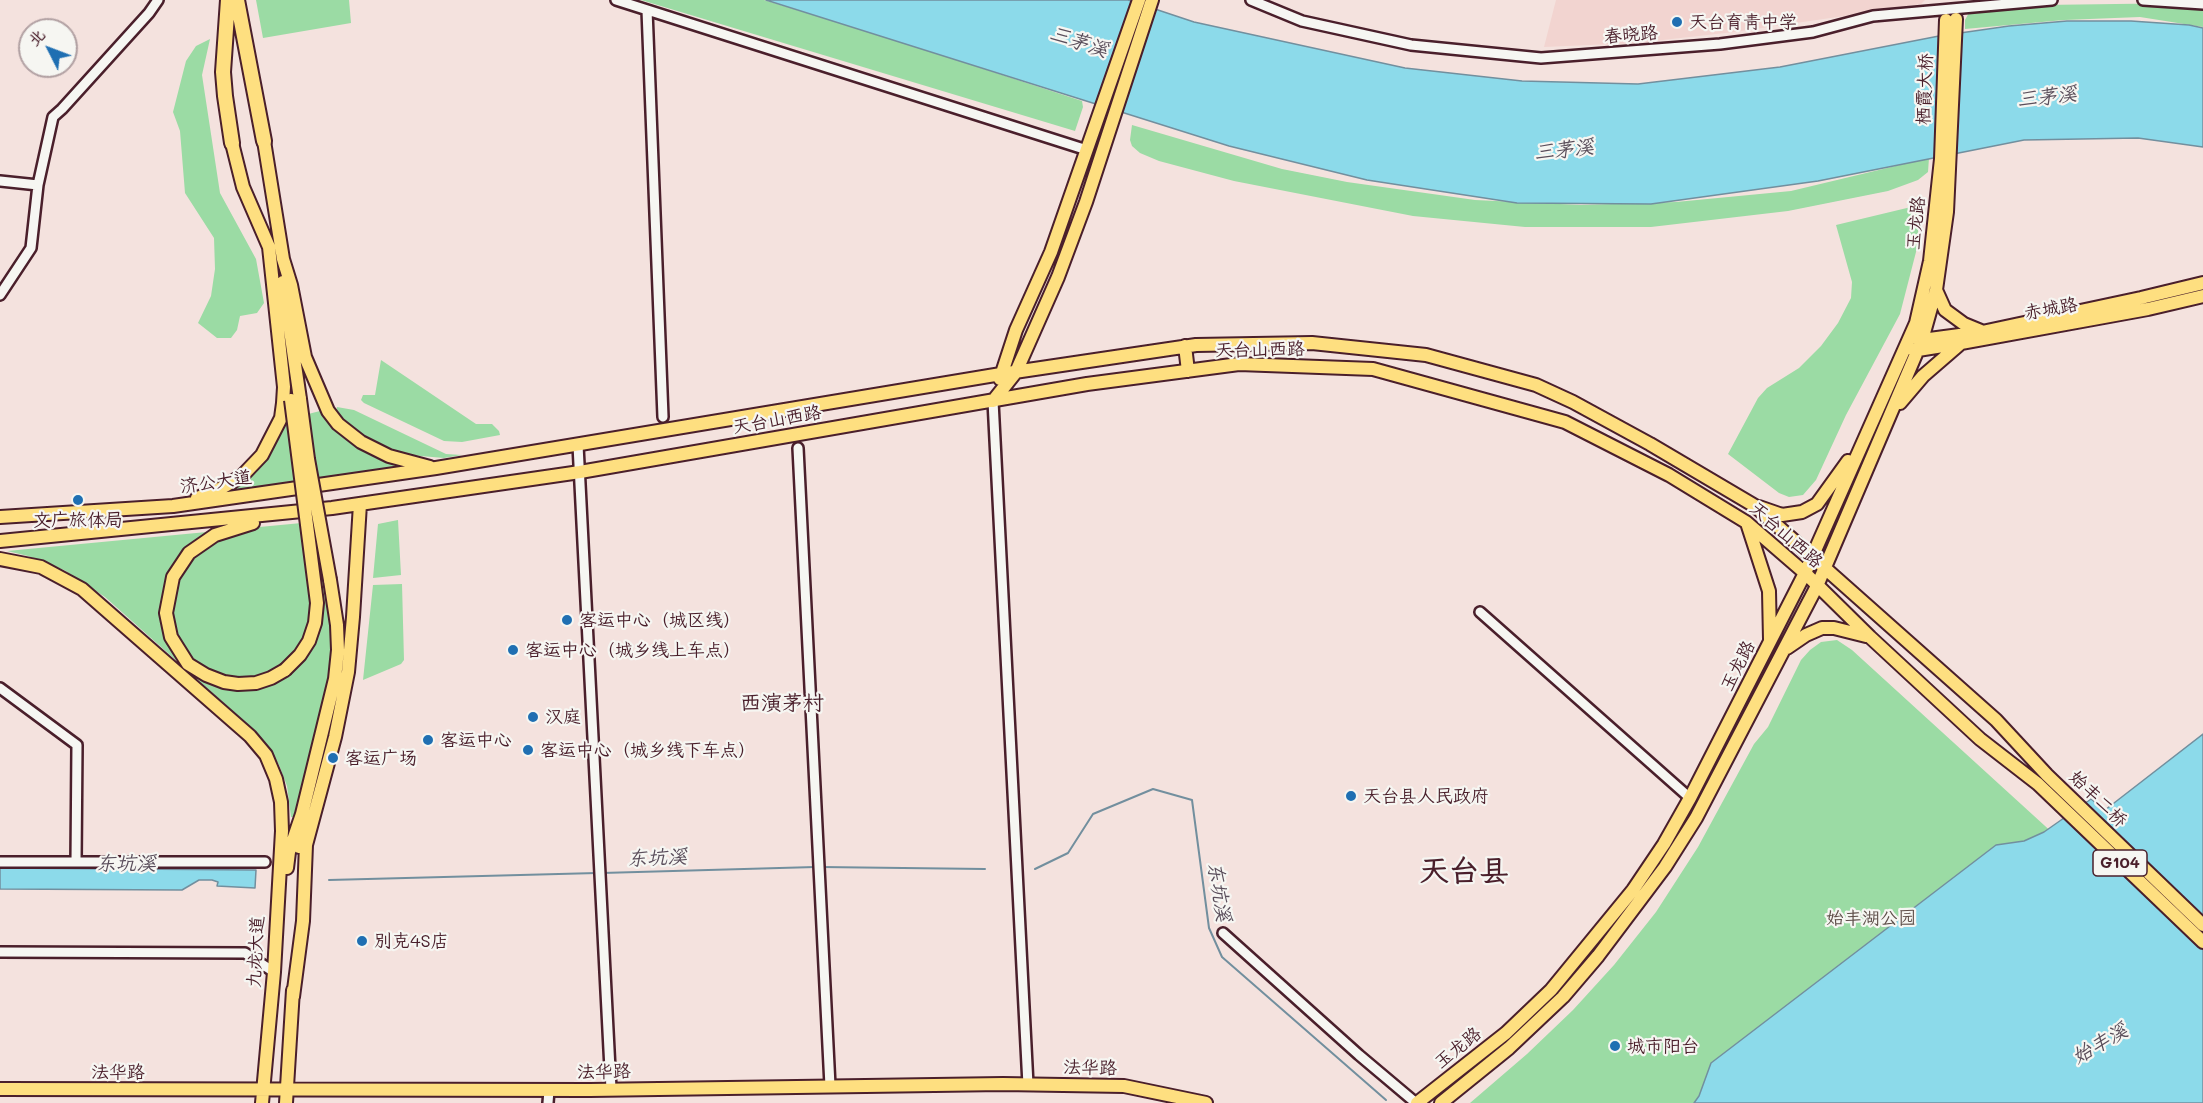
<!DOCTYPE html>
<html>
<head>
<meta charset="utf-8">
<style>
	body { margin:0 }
	#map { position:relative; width:2203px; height:1103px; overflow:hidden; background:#f4e2de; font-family:Mali,"LXGW WenKai TC",sans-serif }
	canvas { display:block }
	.north { position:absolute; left:18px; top:18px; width:60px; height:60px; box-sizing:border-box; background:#f6f6f2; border:2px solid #b1a0a2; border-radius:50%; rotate:312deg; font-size:16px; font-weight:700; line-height:24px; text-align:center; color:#4a1f2b }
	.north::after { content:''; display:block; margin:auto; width:21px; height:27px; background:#1f6fb2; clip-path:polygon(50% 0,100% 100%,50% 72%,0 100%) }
</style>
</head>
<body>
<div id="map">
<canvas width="2203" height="1103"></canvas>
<div class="north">北</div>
</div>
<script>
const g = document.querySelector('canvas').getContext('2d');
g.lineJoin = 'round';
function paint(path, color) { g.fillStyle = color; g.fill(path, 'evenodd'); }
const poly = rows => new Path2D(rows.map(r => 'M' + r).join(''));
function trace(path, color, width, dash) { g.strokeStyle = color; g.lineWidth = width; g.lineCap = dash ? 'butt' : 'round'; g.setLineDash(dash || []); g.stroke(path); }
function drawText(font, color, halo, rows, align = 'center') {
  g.font = font + ' Mali,"LXGW WenKai TC",sans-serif'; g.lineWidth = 4.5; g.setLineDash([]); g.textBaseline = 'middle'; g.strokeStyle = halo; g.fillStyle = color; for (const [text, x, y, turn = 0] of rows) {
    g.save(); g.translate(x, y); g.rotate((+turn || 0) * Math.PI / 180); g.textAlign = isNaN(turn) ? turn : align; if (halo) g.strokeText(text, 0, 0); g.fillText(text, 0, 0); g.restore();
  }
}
const built = poly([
	[1556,0,1925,0,1921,4,1872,12,1734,32,1636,43,1544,47]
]);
const green = poly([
	[256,0,349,0,351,23,263,38],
	[641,0,764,0,880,35,1082,101,1083,107,1075,131],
	[2190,3,2203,4,2203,27,2140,17,2064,20,1965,29,1965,20,1971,9,2042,5],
	[210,39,202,75,220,193,256,259,264,303,257,313,240,316,237,330,231,338,217,338,198,323,211,296,215,269,214,238,185,193,180,131,173,112,186,61,196,46],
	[1132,125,1282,169,1347,182,1475,200,1581,205,1676,202,1791,191,1929,158,1928,172,1918,180,1888,191,1788,211,1651,227,1525,227,1413,216,1234,181,1159,161,1140,153,1132,146,1130,140],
	[1911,207,1920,214,1916,252,1900,314,1846,415,1816,480,1803,495,1789,497,1779,493,1728,454,1758,398,1767,388,1799,368,1821,346,1838,323,1851,298,1852,282,1836,225],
	[381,360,476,424,492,424,499,431,500,435,462,442,444,441,364,403,361,400,363,395,375,395],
	[337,407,354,410,446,454,462,455,444,458,409,455,371,444,347,427,336,412],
	[320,411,349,439,404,465,227,492,262,462,276,442,285,420],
	[398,520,401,575,373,578,378,524],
	[312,522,328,601,331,637,330,670,295,817,291,817,287,786,279,765,270,749,254,730,105,597,64,570,28,556,7,551],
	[402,584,404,660,401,664,363,680,373,585],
	[1837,640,1852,650,2203,970,2203,1103,1470,1103,1527,1054,1573,1010,1614,965,1656,912,1698,847,1754,744,1768,727,1801,660,1810,650,1821,642]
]);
const water = poly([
	[766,0,1128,0,1194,22,1405,68,1522,81,1638,84,1780,67,1939,36,2009,26,2067,21,2131,21,2189,25,2203,28,2203,147,2138,138,2024,140,1818,181,1651,204,1517,203,1367,180,1229,146,766,0],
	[2203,734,2203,1103,1694,1103,1699,1096,1711,1063,1996,845,2024,841,2044,832,2091,799,2105,810,2203,734],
	[0,868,256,870,255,888,217,886,218,882,212,880,199,880,182,890,0,889,0,868]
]);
const stream = poly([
	[821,867,985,869],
	[1035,869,1068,853,1093,814,1153,789,1192,800,1209,928,1222,957,1386,1100],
	[602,873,815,867],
	[329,880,597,873]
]);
const minor = poly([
	[616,0,1087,150],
	[1251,0,1302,21,1411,45,1541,58,1720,44,1813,32,1873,16,2052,0],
	[2143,0,2203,4],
	[647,10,663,417],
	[0,181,38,185],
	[0,295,31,248,38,185,53,117,62,109,149,13,158,0],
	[993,401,1028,1085],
	[578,445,611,1089],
	[798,448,830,1086],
	[1480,612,1690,798],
	[0,688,77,745,76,862],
	[0,862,265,862],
	[1223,933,1359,1055,1416,1103],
	[0,952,245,953,274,972],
	[548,1103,549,1090]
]);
const major = poly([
	[264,141,283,259,291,285,305,357,328,411,338,424,361,442,389,456,430,467],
	[283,282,300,399],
	[1936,290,1945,310,1964,324,1981,331],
	[1917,338,1922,340,1982,332,2141,298,2203,283],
	[1185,346,1188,371],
	[1912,349,1918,350,1961,343,2148,309,2203,296],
	[1000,379,1016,330,1051,252,1139,0],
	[993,401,1016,372,1058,277,1086,202,1152,0],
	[1900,403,1923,376,1960,344],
	[197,498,218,490,242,476,262,455,281,418,283,403,284,387,269,247,243,187,232,143],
	[1759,507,1782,515,1802,512,1817,504,1848,461],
	[0,517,173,506,436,468,1001,374,1196,345,1312,343,1426,355,1536,385,1573,402,1650,444,1755,506,1996,720,2047,775,2203,925],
	[253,523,215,535,189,553,173,577,166,613,171,637,188,664,206,675,224,682,238,684,256,683,271,678,285,670],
	[1747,523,1769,591,1770,640],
	[0,541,332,508,580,472,1087,384,1239,364,1373,369,1565,422,1669,475,1746,522,1805,573,1870,637,1980,739,2038,784,2203,942],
	[0,559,41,567,82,589,250,736,266,755,276,779,281,802,282,831,274,972,262,1103],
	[1787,648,1806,635,1822,628,1834,628,1866,636],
	[302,814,335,679,338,650,337,625,330,580],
	[287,868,289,852,302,814,299,847],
	[293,997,303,921,306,845,335,737,348,672,353,617,360,504],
	[0,1089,590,1090,1003,1084,1124,1086,1206,1103],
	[286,1103,293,990],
	[1417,1103,1506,1033,1551,990,1633,890,1664,844,1690,798,1805,573,1916,323,1930,261,1941,159,1946,20],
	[1441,1103,1509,1048,1563,997,1598,956,1665,867,1696,818,1817,586,1922,340,1936,290,1947,212,1956,19]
]);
const highway = poly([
	[228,0,223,72,225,96,232,143],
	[237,0,264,141]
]);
const majorBridge = poly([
	[300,399,308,459,330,580],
	[285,670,300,655,309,641,315,623,317,603,291,400]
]);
const markers = [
	[1677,22,6,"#1f6fb2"],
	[78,500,6,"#1f6fb2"],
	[567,620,6,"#1f6fb2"],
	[513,650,6,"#1f6fb2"],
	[533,717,6,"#1f6fb2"],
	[428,740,6,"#1f6fb2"],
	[528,750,6,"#1f6fb2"],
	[333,758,6,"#1f6fb2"],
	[1351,796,6,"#1f6fb2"],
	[362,941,6,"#1f6fb2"],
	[1615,1046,6,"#1f6fb2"]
];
const shields = [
	[2120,863,54]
];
const shieldNames = [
	["G104",2120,863]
];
const poiNames = [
	["天台育青中学",1689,22],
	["文广旅体局",78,520,"center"],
	["客运中心（城区线）",579,620],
	["客运中心（城乡线上车点）",525,650],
	["汉庭",545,717],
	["客运中心",440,740],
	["客运中心（城乡线下车点）",540,750],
	["客运广场",345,758],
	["天台县人民政府",1363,796],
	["别克4S店",374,941],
	["城市阳台",1627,1046]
];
const streetNames = [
	["春晓路",1631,35,-5],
	["栖霞大桥",1925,89,-88],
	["玉龙路",1916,223,-84],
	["赤城路",2051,309,-10],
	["天台山西路",1260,350,-1],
	["天台山西路",777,420,-10],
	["济公大道",216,482,-8],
	["天台山西路",1786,535,41],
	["玉龙路",1738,666,-63],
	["始丰二桥",2098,799,44],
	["九龙大道",256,952,-87],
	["玉龙路",1458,1048,-39],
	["法华路",1090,1068,1],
	["法华路",118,1072],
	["法华路",604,1072,-1]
];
const parkNames = [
	["始丰湖公园",1871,918]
];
const waterNames = [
	["三茅溪",1079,42,18],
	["三茅溪",2047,97,-6],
	["三茅溪",1564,150,-6],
	["东坑溪",657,858,-2],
	["东坑溪",126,864],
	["东坑溪",1219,892,81],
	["始丰溪",2100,1044,-30]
];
const quarterNames = [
	["西演茅村",782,704]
];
const townNames = [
	["天台县",1464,872]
];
paint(built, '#f2d4d0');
paint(green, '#9bdba4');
paint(water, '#8cdaea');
trace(water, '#728f9e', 1.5);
trace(stream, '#728f9e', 2);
trace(minor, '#4a1f2b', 14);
trace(major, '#4a1f2b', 16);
trace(highway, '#4a1f2b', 18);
trace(minor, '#f6f6f2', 9);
trace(major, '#fedf80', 12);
trace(highway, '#fedf80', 14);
trace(majorBridge, '#4a1f2b', 16, []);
trace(majorBridge, '#fedf80', 12);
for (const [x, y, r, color] of markers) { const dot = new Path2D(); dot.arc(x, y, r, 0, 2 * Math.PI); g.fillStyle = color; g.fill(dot); trace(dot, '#f6f6f2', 2); }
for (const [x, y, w] of shields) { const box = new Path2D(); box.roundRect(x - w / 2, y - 13, w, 26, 4.5); g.fillStyle = '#f6f6f2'; g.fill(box); trace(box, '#4a1f2b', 1.5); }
drawText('bold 16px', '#4a1f2b', null, shieldNames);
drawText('18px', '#4a1f2b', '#f6f6f2', poiNames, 'left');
drawText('18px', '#4a1f2b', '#f6f6f2', streetNames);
drawText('18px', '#5e4e49', '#f6f6f2', parkNames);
drawText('italic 20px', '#5a4e5b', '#f6f6f2', waterNames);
drawText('21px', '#4a1f2b', '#f6f6f2', quarterNames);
drawText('bold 30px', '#4a1f2b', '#f6f6f2', townNames);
</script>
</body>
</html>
